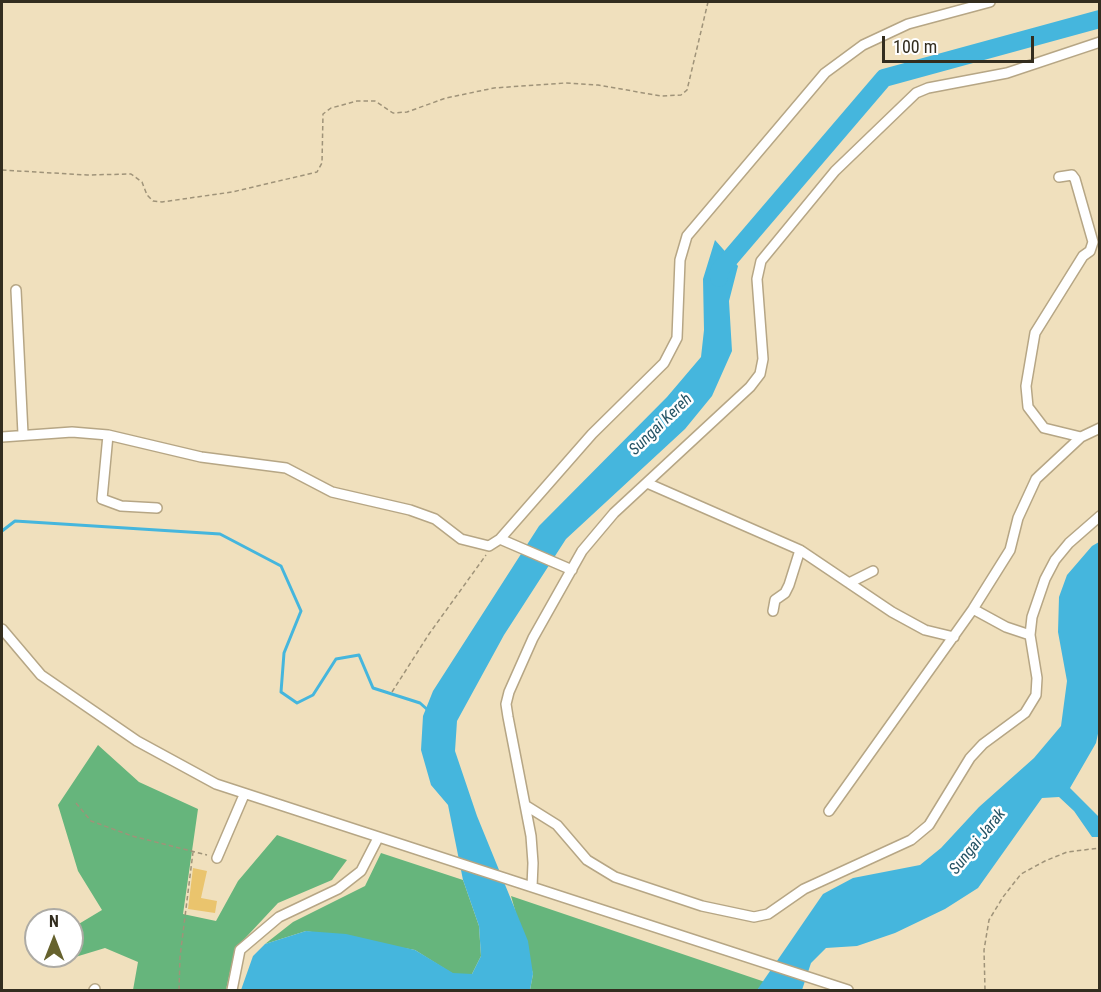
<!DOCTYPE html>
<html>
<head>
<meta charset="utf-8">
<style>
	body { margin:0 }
	#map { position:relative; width:1101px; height:992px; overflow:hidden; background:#f0e0bd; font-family:"Roboto Condensed",sans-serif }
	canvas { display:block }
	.frame { position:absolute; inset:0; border:3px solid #332d1f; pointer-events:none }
	.north { position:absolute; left:24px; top:908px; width:60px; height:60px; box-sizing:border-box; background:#fff; border:2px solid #adaba5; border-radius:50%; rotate:0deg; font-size:16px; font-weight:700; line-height:24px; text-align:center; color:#332d1f }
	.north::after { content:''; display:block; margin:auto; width:21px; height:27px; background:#66622e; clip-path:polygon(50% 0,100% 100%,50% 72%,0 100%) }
	.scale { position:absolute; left:882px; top:36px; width:152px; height:27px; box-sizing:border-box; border:3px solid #332d1f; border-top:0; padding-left:8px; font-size:18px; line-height:21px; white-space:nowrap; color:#332d1f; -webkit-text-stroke:4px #fff; paint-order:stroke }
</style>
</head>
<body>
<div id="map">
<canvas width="1101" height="992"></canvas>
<div class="frame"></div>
<div class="north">N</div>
<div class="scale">100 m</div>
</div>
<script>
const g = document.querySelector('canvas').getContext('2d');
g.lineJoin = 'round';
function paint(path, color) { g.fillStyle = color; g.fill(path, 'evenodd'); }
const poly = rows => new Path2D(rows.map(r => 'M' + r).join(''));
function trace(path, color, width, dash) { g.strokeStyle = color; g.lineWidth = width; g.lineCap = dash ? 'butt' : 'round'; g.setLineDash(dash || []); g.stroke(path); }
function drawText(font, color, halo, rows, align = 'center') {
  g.font = font + ' "Roboto Condensed",sans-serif'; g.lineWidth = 5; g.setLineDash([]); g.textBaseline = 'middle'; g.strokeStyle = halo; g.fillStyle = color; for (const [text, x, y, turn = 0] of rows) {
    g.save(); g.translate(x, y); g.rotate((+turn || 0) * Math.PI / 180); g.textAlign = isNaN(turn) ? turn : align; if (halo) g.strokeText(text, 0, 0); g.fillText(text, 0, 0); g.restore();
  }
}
const forest = poly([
	[98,745,139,782,198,809,183,914,216,921,238,881,277,835,347,860,332,880,278,903,235,949,226,990,133,990,138,962,105,948,72,958,72,928,102,910,78,871,58,805],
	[381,853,463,880,479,926,481,956,472,974,453,974,415,950,306,931,265,944,293,922,365,886],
	[511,896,765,982,757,990,530,990,533,974]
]);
const water = poly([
	[715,240,738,266,729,301,732,351,712,396,685,429,566,539,504,635,457,721,455,751,477,816,528,941,533,974,530,990,241,990,253,956,265,944,306,931,346,934,415,950,453,973,472,974,481,956,479,926,463,880,448,805,431,785,421,750,423,716,433,691,539,526,667,397,701,357,704,330,703,279],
	[1099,542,1099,729,1096,743,1070,788,1099,817,1099,837,1092,837,1074,811,1059,797,1042,798,978,888,945,909,895,933,857,946,826,948,811,963,802,990,757,990,823,894,853,878,920,865,941,848,979,807,1034,758,1061,726,1067,681,1058,632,1059,597,1067,575,1092,546]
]);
const stream = poly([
	[2,531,15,521,220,534,281,566,301,611,284,653,281,692,297,703,313,695,336,659,359,655,373,688,420,703,429,711]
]);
const river = poly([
	[719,278,719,271,884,78,1100,19]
]);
const building = poly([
	[193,868,207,871,201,898,217,901,215,913,188,909]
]);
const path = poly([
	[2,170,87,175,131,174,142,182,147,195,153,201,162,202,232,192,317,172,322,163,323,114,331,108,357,101,375,101,393,113,407,112,446,98,494,88,565,83,598,85,661,96,681,95,687,90,708,2],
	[392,692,429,634,486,555],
	[76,803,91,821,132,836,207,855],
	[179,990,180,957,193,852],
	[985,990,984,950,989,920,1003,897,1021,874,1045,861,1067,852,1100,848]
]);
const minor = poly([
	[1059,177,1072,175,1075,179,1093,242,1090,251,1083,256,1035,333,1026,386,1028,407,1044,428,1081,437],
	[16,290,23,434],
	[108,435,102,499,121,506,157,508],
	[2,437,72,432,108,435,201,457,286,468,332,492,410,510,435,519,461,539,489,546,500,539,592,434,664,363,677,338,680,260,687,236,825,73,863,45,908,24,990,2],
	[647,483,800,550,892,612,925,630,954,637],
	[500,539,572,570],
	[849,583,873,571],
	[973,609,1006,627,1030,635],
	[773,611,775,600,785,593,789,585,800,550],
	[2,629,41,675,137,741,216,784,848,990],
	[525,805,557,825,587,860,615,877,702,906,754,917,768,914,804,889,911,840,929,825,970,758,983,744,1025,713,1036,695,1037,678,1030,635,1032,617,1045,579,1055,560,1069,543,1100,516],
	[829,811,973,609,1010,550,1018,518,1036,479,1081,437,1100,428],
	[217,858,244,795],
	[532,887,533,863,531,836,508,717,506,704,509,692,533,638,582,551,614,513,750,387,760,374,763,359,757,279,761,261,835,171,916,93,928,88,1007,73,1100,42],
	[94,990,95,989],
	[232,990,240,950,279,917,338,889,361,871,378,838]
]);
const waterNames = [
	["Sungai Kereh",661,425,-44],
	["Sungai Jarak",978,842,-51]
];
paint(forest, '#66b57c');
paint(water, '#45b6dd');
trace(stream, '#45b6dd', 3);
trace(river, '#45b6dd', 18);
paint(building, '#eac46d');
trace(minor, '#b6a685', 12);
trace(path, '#9f9379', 1.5, [4.5, 3]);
trace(minor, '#fff', 9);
drawText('italic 16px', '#255465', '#fff', waterNames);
</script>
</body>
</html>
